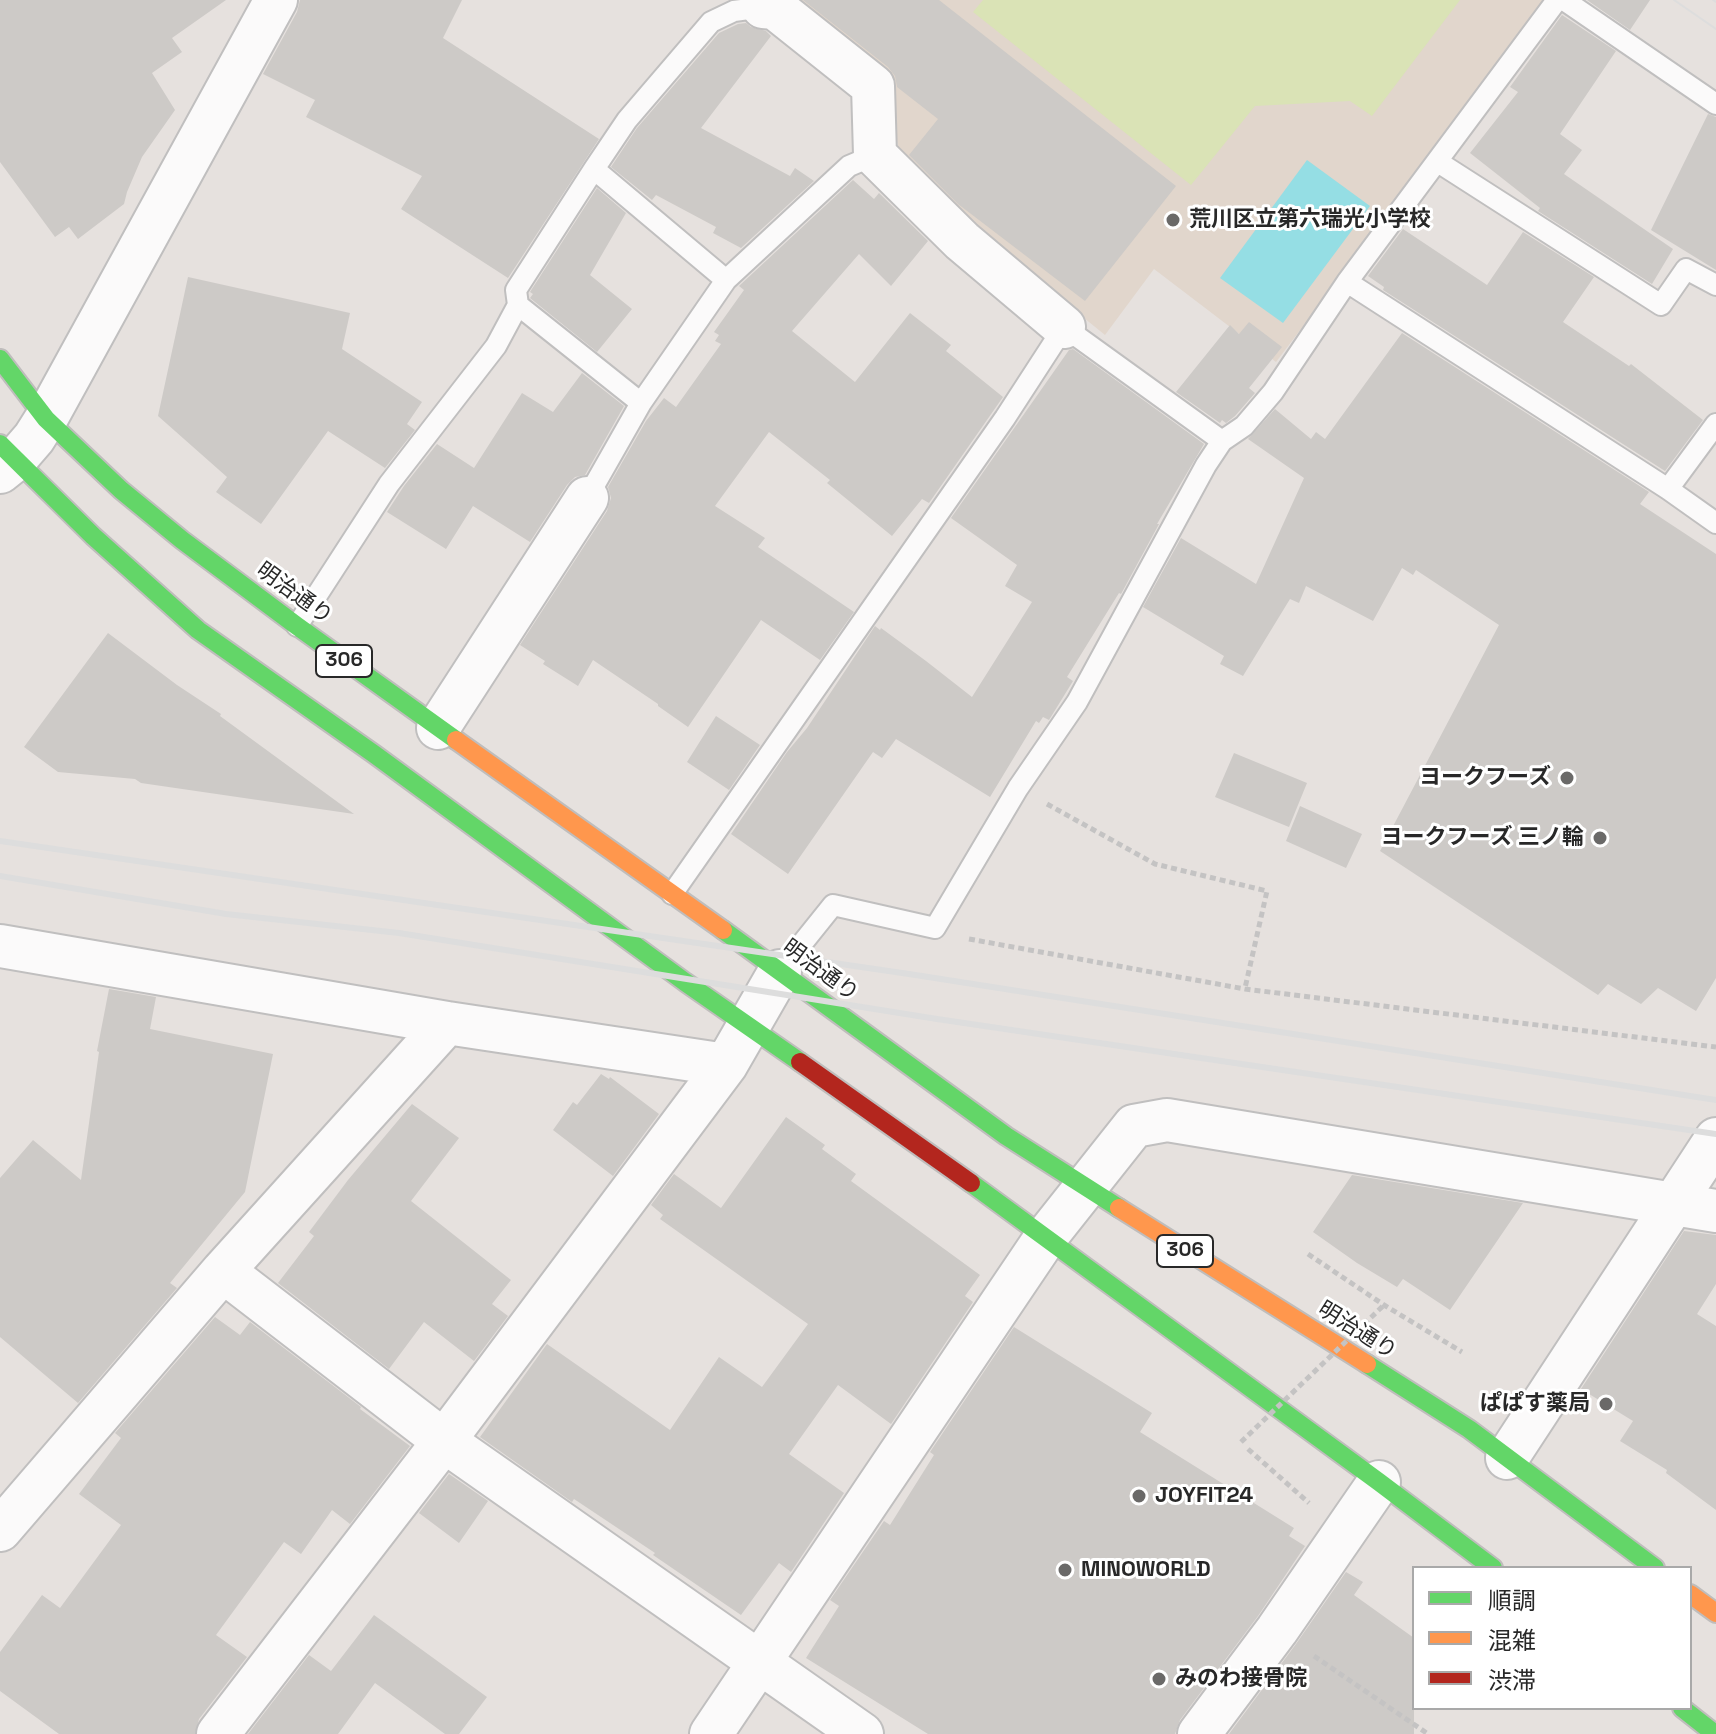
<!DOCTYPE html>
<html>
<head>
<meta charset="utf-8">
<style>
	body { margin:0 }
	#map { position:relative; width:1716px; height:1734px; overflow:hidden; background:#e6e1de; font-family:"Space Grotesk","Noto Sans JP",sans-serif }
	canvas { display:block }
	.legend { position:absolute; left:1412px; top:1566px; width:280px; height:144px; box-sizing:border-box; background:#fff; border:2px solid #a9a9a9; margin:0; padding:10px 14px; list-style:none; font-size:24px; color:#282828 }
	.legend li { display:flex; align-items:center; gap:16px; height:40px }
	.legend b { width:40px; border:2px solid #a9a9a9 }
</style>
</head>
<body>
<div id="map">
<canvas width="1716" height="1734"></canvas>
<ul class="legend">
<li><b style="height:10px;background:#63d668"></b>順調</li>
<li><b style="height:10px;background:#ff974d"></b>混雑</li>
<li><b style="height:10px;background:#b3261e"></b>渋滞</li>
</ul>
</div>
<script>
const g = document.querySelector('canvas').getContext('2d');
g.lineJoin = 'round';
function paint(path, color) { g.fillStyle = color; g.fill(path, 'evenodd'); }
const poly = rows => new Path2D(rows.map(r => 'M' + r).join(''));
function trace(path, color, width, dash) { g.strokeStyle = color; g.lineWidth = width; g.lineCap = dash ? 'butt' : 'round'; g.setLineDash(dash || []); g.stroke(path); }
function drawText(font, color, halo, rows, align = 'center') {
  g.font = font + ' "Space Grotesk","Noto Sans JP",sans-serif'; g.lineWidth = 6; g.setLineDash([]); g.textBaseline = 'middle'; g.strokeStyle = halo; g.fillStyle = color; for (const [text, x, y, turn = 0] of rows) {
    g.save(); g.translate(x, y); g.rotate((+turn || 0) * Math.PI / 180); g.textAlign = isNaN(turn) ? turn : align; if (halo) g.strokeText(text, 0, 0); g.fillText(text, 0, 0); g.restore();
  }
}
const education = poly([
	[783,0,1544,0,1453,128,1276,362,1154,269,1105,335,903,171,886,82]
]);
const pitch = poly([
	[983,0,1460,0,1372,116,1350,101,1255,106,1191,185,973,12]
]);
const water = poly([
	[1307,160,1370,206,1283,323,1220,278]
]);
const building = poly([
	[0,0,226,0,172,38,182,52,152,73,175,110,142,157,127,192,124,204,78,239,69,227,55,237,0,162],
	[300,0,462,0,443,38,599,139,508,278,401,209,422,176,306,117,315,100,263,74,297,12],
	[803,0,939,0,1176,186,1085,301,958,204,909,155,938,119,897,87,895,76,888,67],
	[1587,0,1650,0,1630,30],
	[1562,15,1616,51,1560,134,1582,150,1564,174,1673,249,1652,284,1538,211,1540,208,1470,153,1518,92,1510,87],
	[746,23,751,27,766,31,771,36,701,128,790,176,795,168,814,181,741,248,713,233,716,227,656,195,652,200,611,167,637,128,719,33,738,24],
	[1708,114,1716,117,1716,270,1651,230],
	[853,180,874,199,879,193,928,241,891,286,859,254,792,331,855,382,910,313,951,345,946,351,1003,397,929,503,922,499,892,536,827,483,830,480,769,432,715,506,765,538,758,547,854,612,820,660,761,620,688,727,658,706,658,704,593,660,578,686,543,664,545,661,520,645,607,511,611,498,608,487,646,421,664,398,676,407,721,344,715,341,719,335,714,332,744,290,739,286],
	[597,188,626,213,590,275,632,309,597,352,530,298,533,294,530,292],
	[1403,229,1487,285,1523,232,1594,277,1563,322,1629,366,1631,364,1703,420,1665,471,1383,290,1384,287,1368,276],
	[188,277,350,313,342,349,422,402,407,424,415,430,385,468,328,431,261,524,216,492,227,477,158,416],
	[1249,322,1282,347,1249,388,1255,393,1235,416,1226,423,1222,420,1220,423,1176,392,1230,325,1239,334],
	[1402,333,1649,492,1640,504,1716,554,1716,978,1696,1011,1658,988,1641,1004,1608,984,1598,995,1380,851,1499,625,1416,570,1413,575,1402,568,1373,621,1306,586,1299,603,1290,599,1243,676,1220,664,1224,656,1143,607,1181,538,1256,584,1304,478,1248,439,1275,409,1311,439,1316,432,1325,439],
	[1073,349,1204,444,1157,524,1159,524,1121,594,1119,593,1067,677,1073,681,1049,720,1043,717,1039,723,1036,721,990,797,896,739,882,758,873,752,788,874,731,834,787,752,807,728,875,626,880,630,881,628,926,661,972,697,1032,602,1005,586,1017,565,951,518,1069,350],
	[582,373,624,406,585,475,575,477,567,485,530,542,473,506,446,549,387,512,404,486,437,444,474,468,522,393,553,412],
	[108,633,177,685,221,714,220,716,354,814,141,783,135,779,58,772,24,747],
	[716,716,760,745,729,790,687,762],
	[1234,753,1307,783,1289,827,1215,797],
	[1300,806,1362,834,1346,868,1286,841],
	[109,989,156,997,150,1029,273,1054,245,1192,170,1283,177,1288,78,1403,0,1337,0,1178,33,1140,81,1180,99,1052,97,1051],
	[601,1074,609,1079,610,1077,659,1114,613,1176,553,1130,573,1102,577,1105],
	[412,1104,459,1138,411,1201,511,1280,492,1304,508,1316,474,1361,424,1322,389,1369,278,1283,314,1236,309,1232,348,1180],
	[786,1117,825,1145,822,1149,856,1174,851,1181,980,1275,965,1296,973,1302,891,1424,838,1385,789,1454,844,1493,791,1572,779,1563,741,1615,653,1555,655,1553,574,1499,572,1502,480,1437,547,1344,670,1430,719,1357,762,1387,808,1324,660,1219,663,1215,651,1205,674,1174,721,1208],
	[1352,1175,1523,1203,1450,1310,1403,1279,1397,1287,1357,1263,1313,1232],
	[1684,1231,1716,1235,1716,1284,1697,1314,1716,1326,1716,1510,1666,1473,1667,1470,1620,1441,1633,1421,1581,1389],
	[215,1317,240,1335,250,1322,361,1407,360,1409,410,1446,350,1524,332,1510,301,1554,284,1542,216,1635,247,1657,199,1719,195,1734,59,1734,0,1691,0,1652,42,1595,60,1608,121,1525,79,1494,121,1438,115,1433],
	[1014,1327,1152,1413,1140,1432,1294,1528,1289,1536,1305,1546,1258,1616,1180,1720,1175,1734,928,1734,806,1658,839,1606,830,1600,884,1521,890,1525,934,1455,930,1452],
	[449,1474,488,1501,459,1543,419,1513],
	[1346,1572,1363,1582,1354,1595,1414,1638,1414,1734,1229,1734,1296,1644],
	[374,1615,487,1697,459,1734,445,1734,375,1683,338,1734,248,1734,309,1655,331,1671]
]);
const path = poly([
	[1047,804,1155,864,1267,891,1245,988],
	[969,939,1245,989,1716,1047],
	[1308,1254,1384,1305,1462,1352],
	[1248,1449,1309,1503],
	[1314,1656,1428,1734]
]);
const lane = poly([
	[1564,0,1716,104],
	[1438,162,1661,305,1686,269,1716,285],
	[594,169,726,280],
	[1347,282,1668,489,1716,523],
	[518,305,641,403],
	[1668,489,1716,424],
	[587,498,641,403,726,280,849,166,875,155],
	[297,626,389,484,496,346,518,305,516,290,594,169,627,120,711,22,734,11,763,7],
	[672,894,1005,418,1064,327,1222,441],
	[780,971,833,905,935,928,1018,788,1077,702,1206,465,1222,441,1244,426,1273,392,1347,282,1557,0]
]);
const street = poly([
	[763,0,763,7,775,8,873,86,875,155,962,241,1064,327],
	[0,472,15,460,34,438,46,419,276,0],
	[438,728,587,498],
	[0,946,447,1023,726,1065],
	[223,1271,444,1441,862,1734],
	[1507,1458,1716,1139],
	[0,1530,223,1271,447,1023],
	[218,1734,444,1441,726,1065,780,971],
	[711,1734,1046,1237,1134,1126,1167,1120,1716,1211],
	[1199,1734,1277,1630,1379,1482]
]);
const fast = poly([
	[0,359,46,419,121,490,182,540,297,626,456,740],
	[0,444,93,536,198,630,374,754,685,982,800,1062],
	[723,930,1006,1136,1119,1208],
	[971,1183,1379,1482,1493,1568],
	[1367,1364,1469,1429,1655,1568],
	[1682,1708,1715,1734]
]);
const slow = poly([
	[456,740,723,930],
	[1119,1208,1367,1364],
	[1690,1594,1716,1613]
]);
const jam = poly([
	[800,1062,971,1183]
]);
const tram = poly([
	[1674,0,1716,29],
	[1713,0,1716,2]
]);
const rail = poly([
	[0,841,909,974,1716,1100],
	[0,876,226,914,399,933,937,1019,1716,1134]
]);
const pathBridge = poly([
	[1241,1442,1384,1305]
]);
const markers = [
	[1173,220,8,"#6a6968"],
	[1567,778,8,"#6a6968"],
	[1600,838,8,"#6a6968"],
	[1606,1404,8,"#6a6968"],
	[1139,1496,8,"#6a6968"],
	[1065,1570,8,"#6a6968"],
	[1159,1679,8,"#6a6968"]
];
const shields = [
	[344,661,56],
	[1185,1251,56]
];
const shieldNames = [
	["306",344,661],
	["306",1185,1251]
];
const poiNames = [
	["荒川区立第六瑞光小学校",1189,220],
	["ヨークフーズ",1551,778,"right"],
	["ヨークフーズ 三ノ輪",1584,838,"right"],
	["ぱぱす薬局",1590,1404,"right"],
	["JOYFIT24",1155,1496],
	["MINOWORLD",1081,1570],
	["みのわ接骨院",1175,1679]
];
const streetNames = [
	["明治通り",294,594,36],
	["明治通り",820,971,36],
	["明治通り",1357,1331,32]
];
paint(education, '#e1d6cc');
paint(pitch, '#dae3b6');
paint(water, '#95dee4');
paint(building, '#cdcac7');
trace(lane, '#c0bfbf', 24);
trace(street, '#c0bfbf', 46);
trace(fast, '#bfbdbc', 22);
trace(slow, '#bfbdbc', 22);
trace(jam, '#bfbdbc', 22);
trace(path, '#c4c3c3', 5, [6, 4]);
trace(lane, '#fbfafa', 20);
trace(street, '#fbfafa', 42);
trace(fast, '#63d668', 18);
trace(slow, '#ff974d', 18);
trace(jam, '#b3261e', 18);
trace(tram, '#ddd', 2);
trace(rail, '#ddd', 6);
trace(pathBridge, '#c4c3c3', 5, [6, 4]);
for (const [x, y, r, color] of markers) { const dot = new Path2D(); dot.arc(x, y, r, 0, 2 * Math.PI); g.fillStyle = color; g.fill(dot); trace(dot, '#fff', 3); }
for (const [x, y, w] of shields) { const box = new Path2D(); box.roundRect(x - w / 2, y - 16, w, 32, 6); g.fillStyle = '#fff'; g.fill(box); trace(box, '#282828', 2); }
drawText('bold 20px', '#282828', null, shieldNames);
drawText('bold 22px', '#282828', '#fff', poiNames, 'left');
drawText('22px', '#282828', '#fff', streetNames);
</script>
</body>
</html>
